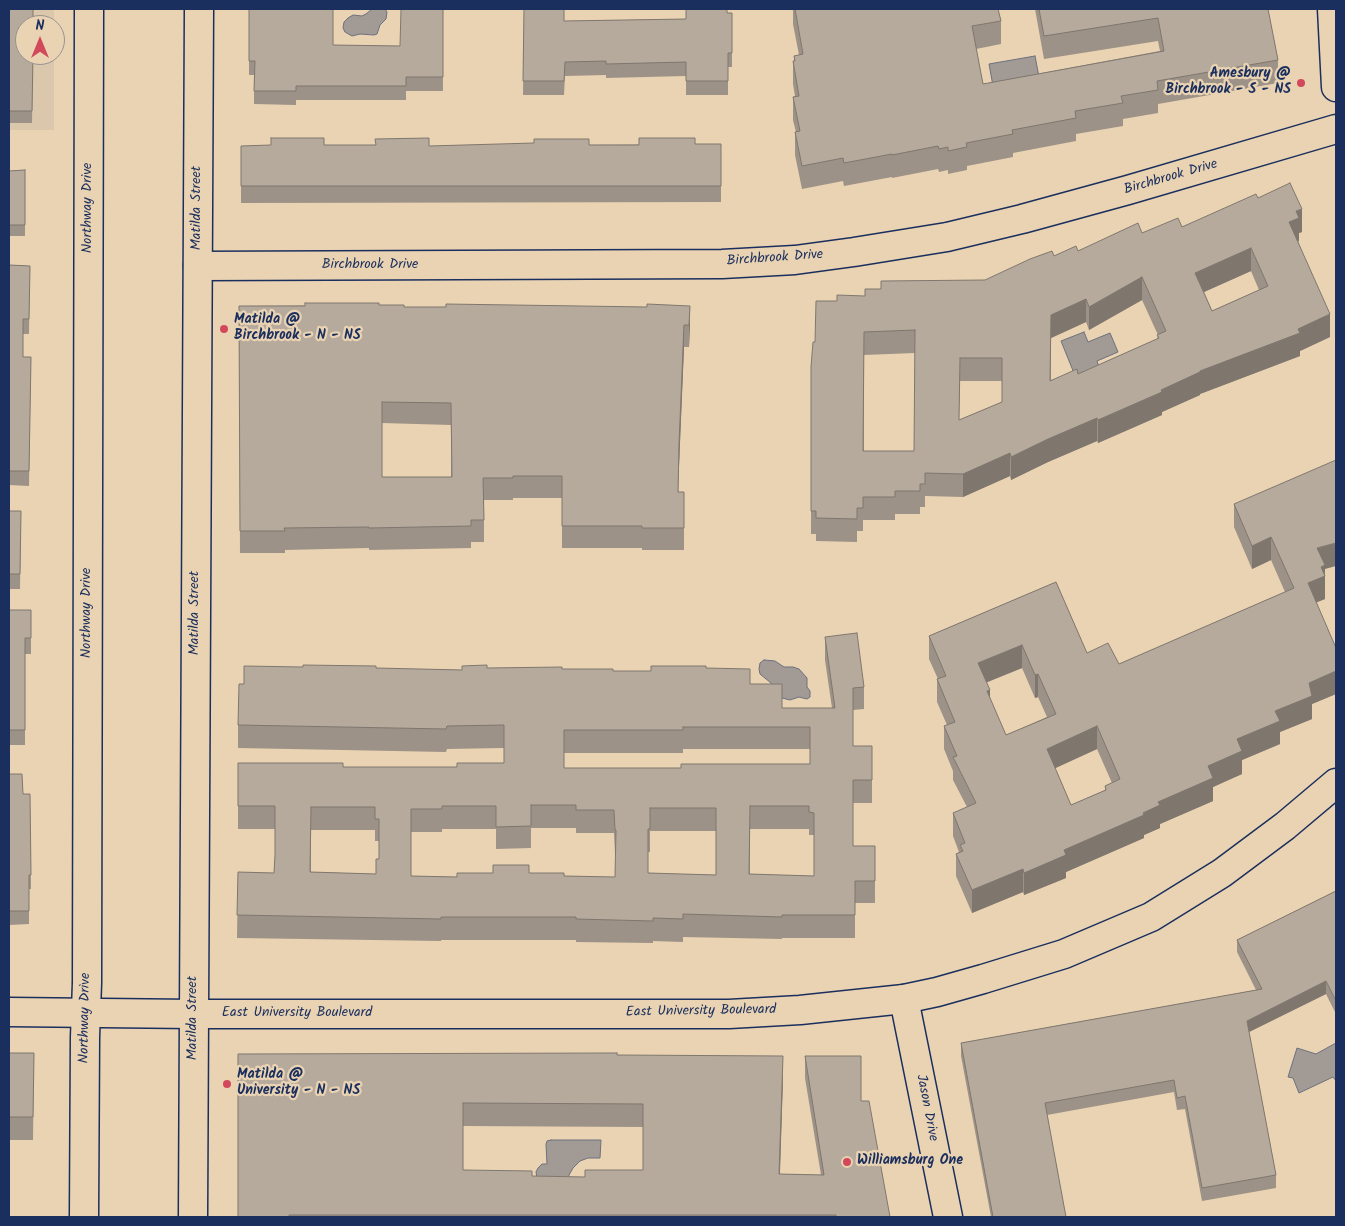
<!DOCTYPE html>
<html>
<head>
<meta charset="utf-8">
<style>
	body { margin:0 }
	#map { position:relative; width:1345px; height:1226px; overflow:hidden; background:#e9d3b2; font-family:Kalam,sans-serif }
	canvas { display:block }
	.frame { position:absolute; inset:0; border:10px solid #1b2f5e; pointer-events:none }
	.north { position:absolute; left:15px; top:15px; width:50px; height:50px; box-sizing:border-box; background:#e9d3b2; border:1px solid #979190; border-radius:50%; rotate:0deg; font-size:14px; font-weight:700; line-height:20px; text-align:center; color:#1b2f5e }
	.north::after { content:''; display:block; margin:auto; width:18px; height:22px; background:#d1495b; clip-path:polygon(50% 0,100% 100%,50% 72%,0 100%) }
</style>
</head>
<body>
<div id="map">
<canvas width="1345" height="1226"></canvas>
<div class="frame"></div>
<div class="north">N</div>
</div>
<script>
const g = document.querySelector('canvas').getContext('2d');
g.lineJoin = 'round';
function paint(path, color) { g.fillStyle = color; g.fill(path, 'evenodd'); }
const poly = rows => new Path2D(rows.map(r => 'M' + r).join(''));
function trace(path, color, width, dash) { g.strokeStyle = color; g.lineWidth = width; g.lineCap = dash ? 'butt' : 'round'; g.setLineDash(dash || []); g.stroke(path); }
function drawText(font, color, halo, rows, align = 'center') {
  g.font = font + ' Kalam,sans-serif'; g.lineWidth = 4.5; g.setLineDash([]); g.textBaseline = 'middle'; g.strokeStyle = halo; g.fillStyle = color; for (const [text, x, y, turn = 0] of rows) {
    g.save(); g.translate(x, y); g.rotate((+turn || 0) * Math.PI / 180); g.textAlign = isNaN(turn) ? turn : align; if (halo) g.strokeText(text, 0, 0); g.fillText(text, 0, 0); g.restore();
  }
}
const built = poly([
	[9,9,54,9,54,25,25,25,25,55,54,55,54,130,9,130]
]);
const water = poly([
	[372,9,385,9,387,12,386,19,380,25,377,34,374,35,360,34,352,36,345,32,343,28,344,22,348,18,353,15,362,16,366,14,372,9],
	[1035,56,1039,77,993,86,989,64,1035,56],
	[1084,332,1088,342,1110,333,1118,352,1097,361,1101,373,1078,383,1061,341,1084,332],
	[764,660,775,661,784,667,793,667,799,669,807,678,807,687,810,691,810,697,807,699,799,697,790,700,782,698,777,694,771,683,760,674,759,669,760,663,764,660],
	[1336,1043,1336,1081,1333,1077,1299,1093,1293,1078,1288,1077,1297,1048,1316,1054,1336,1043],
	[551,1140,601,1140,600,1158,588,1158,580,1161,573,1168,569,1175,568,1180,537,1178,536,1172,538,1168,542,1164,547,1164,546,1144,547,1141,551,1140]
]);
const minor = poly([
	[1332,9,1336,87],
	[198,266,722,264,795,260,854,252,947,237,1022,219,1128,190,1336,129],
	[904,999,948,1217],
	[84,1217,85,1037,87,983,89,9],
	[193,1217,194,1014]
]);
const tertiary = poly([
	[9,1012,194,1014,729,1014,800,1010,904,999,937,992,983,979,1064,954,1151,917,1222,873,1285,826,1336,783],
	[194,1014,199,9]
]);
const wall = poly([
	[9,9,33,55,32,123,9,123],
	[249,9,333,45,400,46,443,9,443,91,406,91,406,100,296,100,296,105,254,104,254,75,249,75],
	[524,9,564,21,686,19,727,13,732,13,732,67,728,67,728,95,686,95,686,76,606,78,606,75,565,76,564,95,523,95],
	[793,9,998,9,1001,21,1001,44,976,49,983,84,1160,51,1158,41,1044,59,1035,9,1268,9,1278,60,1278,83,1158,104,1158,113,1123,119,1123,126,1076,134,1076,141,1013,153,1013,157,967,166,967,170,948,174,948,170,939,172,938,169,892,178,892,177,844,186,843,181,802,189,795,155,795,132,796,132,793,120,793,97,795,96,793,84,793,61,794,61,794,56,799,55,793,24],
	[721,144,721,202,241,203,241,146,324,145,429,146],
	[25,170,25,236,9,236,9,171],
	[1258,198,1302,232,1299,233,1299,241,1298,241,1330,337,1300,351,1300,356,1200,394,1200,395,1162,412,1162,415,1098,443,1097,441,1048,462,1011,480,1010,476,963,497,925,496,925,507,920,507,920,514,895,514,895,520,863,520,863,531,857,531,857,542,816,541,816,534,811,534,811,367,815,342,837,301,865,296,881,289,985,280,1054,256,1078,251,1142,233,1182,227],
	[1251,271,1259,290,1212,311,1204,292],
	[1142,300,1158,335,1157,339,1078,374,1051,380,1051,338,1086,322,1089,330],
	[915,353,914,451,864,451,864,355],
	[960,381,1002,381,1002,402,959,420],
	[9,265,30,266,29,334,23,334,23,357,31,357,29,486,9,485],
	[379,305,404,307,647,307,690,306,689,347,684,347,679,466,678,492,684,492,684,550,642,550,642,548,562,548,562,498,513,498,513,500,484,500,484,542,471,542,471,548,369,550,369,548,285,550,285,553,240,553,239,306],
	[382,423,451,425,451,477,382,477],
	[1234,504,1325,569,1325,599,1316,602,1336,648,1336,694,1312,704,1312,719,1280,732,1280,744,1242,760,1242,774,1213,787,1213,801,1160,824,1160,828,1144,835,1144,838,1066,872,1066,878,1024,895,1023,892,972,913,956,876,956,854,959,852,953,836,953,813,967,807,953,780,953,771,944,749,944,726,947,725,937,702,937,679,938,679,929,659,929,636,1056,582,1087,653,1119,664,1285,592,1271,560,1252,569,1234,527],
	[1022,668,1035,698,1038,697,1047,717,1006,735,990,699,986,682],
	[1097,749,1112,783,1105,786,1105,790,1071,805,1055,768],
	[9,511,21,511,20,589,9,589],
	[9,610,31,610,31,654,25,654,25,745,9,745],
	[825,637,864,687,864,709,853,710,853,746,872,746,872,803,853,803,853,846,875,846,875,903,855,903,855,938,782,938,782,939,683,937,683,942,653,941,653,943,576,942,576,940,441,940,441,941,237,938,238,872,274,873,275,855,275,829,238,829,238,763,343,767,457,767,504,763,504,748,447,749,446,752,238,748,238,725,244,684,303,667,462,670,487,668,613,671,651,671,706,668,750,684,782,708,832,708,825,660],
	[683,749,810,749,810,764,681,768,564,768,564,753,683,753],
	[531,828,576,828,576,833,614,833,615,853,616,853,615,877,564,876,529,873,457,877,411,876,411,832,442,832,442,829,496,829,496,849,531,848],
	[750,829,809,829,809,835,814,835,814,876,750,874],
	[311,830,375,830,375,841,379,841,379,859,376,874,311,872],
	[650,831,716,831,716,875,648,873,648,852,650,852],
	[9,774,23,794,30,794,31,889,29,889,29,924,9,925],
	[1336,891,1336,1014,1326,994,1249,1032,1276,1175,1276,1188,1202,1201,1185,1109,1177,1110,1174,1092,1047,1115,1066,1217,991,1217,961,1056,961,1043,1256,990,1237,952,1237,940],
	[9,1053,34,1053,33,1140,9,1140],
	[238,1054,617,1055,783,1078,780,1174,821,1175,805,1078,805,1056,861,1101,890,1217,238,1217],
	[463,1126,643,1127,643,1170,585,1177,532,1176,463,1170]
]);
const shadedWall = poly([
	[1302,209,1302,232,1299,233,1299,241,1289,245,1289,222,1296,211],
	[1251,248,1251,271,1195,296,1195,273],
	[1142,277,1142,300,1089,330,1089,307],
	[1086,299,1086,322,1051,338,1051,315],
	[690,306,690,327,689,347,689,325],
	[1330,314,1330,337,1300,351,1300,356,1200,394,1200,395,1162,412,1162,415,1098,443,1098,420,1200,371],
	[684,325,684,347,679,466,678,513,679,444],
	[1097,418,1097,441,1048,462,1011,480,1011,457,1048,439],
	[1010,453,1010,476,963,497,963,474],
	[1271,537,1271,560,1252,569,1252,546],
	[1336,543,1336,566,1325,569,1325,599,1308,606,1308,583,1317,548],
	[1022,645,1022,668,978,686,978,663],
	[1336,671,1336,694,1312,704,1312,719,1280,732,1280,744,1242,760,1242,774,1213,787,1213,801,1160,824,1160,828,1144,835,1144,838,1066,872,1066,878,1024,895,1024,873,1064,850,1143,813,1208,766,1237,739,1275,711,1309,683],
	[1038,674,1038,697,1035,698,1035,675],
	[990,690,990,713,987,691],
	[1097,726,1097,749,1047,772,1047,749],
	[1023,869,1023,892,972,913,972,890],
	[1326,981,1326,994,1247,1033,1247,1021],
	[783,1056,783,1078,779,1197,779,1174]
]);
const building = poly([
	[9,9,33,9,33,25,25,25,25,55,33,55,32,111,9,111,9,9],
	[249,9,333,9,333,45,400,46,401,9,443,9,443,77,406,77,406,86,296,86,296,91,254,91,255,61,249,61,249,9],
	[524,9,564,9,564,21,686,19,686,9,727,9,727,13,732,13,732,53,728,53,728,81,686,81,686,62,606,64,606,61,565,62,564,81,523,81,524,9],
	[795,9,998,9,1001,21,972,26,983,84,1164,51,1158,18,1044,36,1039,9,1268,9,1278,60,1157,81,1158,90,1121,96,1123,103,1075,111,1076,118,1012,130,1013,134,966,143,967,147,948,151,948,147,939,149,938,146,892,155,892,154,844,163,843,158,802,166,795,132,800,131,793,97,799,96,793,61,795,61,794,56,803,54,795,9],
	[271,138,324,138,324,145,376,145,375,139,429,138,429,146,534,143,534,139,589,139,589,145,639,145,639,138,695,138,695,144,721,144,721,186,241,186,241,146,271,145,271,138],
	[25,170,25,225,9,225,9,171,25,170],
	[1290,183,1302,209,1296,211,1299,218,1289,222,1330,314,1298,329,1300,333,1200,371,1200,372,1161,390,1162,392,1098,420,1097,418,1048,439,1011,457,1010,453,963,474,925,473,925,484,920,484,920,491,895,491,895,497,863,497,863,508,857,508,857,519,816,518,816,511,811,511,811,367,813,342,815,342,816,301,837,301,837,295,865,296,865,289,881,289,881,281,985,280,1030,259,1052,251,1054,256,1076,246,1078,251,1138,223,1142,233,1178,218,1182,227,1256,194,1258,198,1290,183],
	[1251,248,1268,286,1212,311,1195,273,1251,248],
	[1142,277,1166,331,1157,335,1159,338,1078,374,1077,369,1050,381,1051,315,1086,299,1089,307,1142,277],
	[915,330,914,451,863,451,864,332,915,330],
	[960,358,1002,358,1002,402,959,420,960,358],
	[9,265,30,266,29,319,23,319,23,357,31,357,29,471,9,471,9,265],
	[305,303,379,303,379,305,404,305,404,307,446,307,446,304,647,307,647,304,690,306,689,325,684,325,679,444,678,492,684,492,684,528,642,528,642,526,562,526,562,476,513,476,513,478,483,478,484,520,471,520,471,526,369,528,369,527,284,528,285,531,240,531,239,306,305,306,305,303],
	[382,402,451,403,452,477,382,477,382,402],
	[1336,460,1336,543,1317,548,1325,565,1321,567,1325,576,1308,583,1336,648,1336,671,1309,683,1312,696,1275,711,1280,721,1237,739,1242,751,1208,766,1213,778,1158,802,1160,805,1143,813,1144,815,1064,850,1066,855,1024,873,1023,869,972,890,956,854,963,851,960,845,965,843,953,813,976,803,953,757,957,756,944,726,955,722,937,679,946,676,929,636,1056,582,1087,653,1108,643,1119,664,1294,588,1271,537,1252,546,1234,504,1336,460],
	[1022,645,1035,675,1038,674,1056,714,1006,735,987,691,990,690,978,663,1022,645],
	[1097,726,1120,779,1105,786,1106,790,1071,805,1047,749,1097,726],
	[9,511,21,511,20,574,9,574,9,511],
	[9,610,31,610,31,638,25,638,25,730,9,730,9,610],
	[857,633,864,687,853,688,853,746,872,746,872,780,853,780,853,846,875,846,875,881,855,881,855,915,782,915,782,917,683,914,683,919,653,918,653,921,576,919,576,917,441,917,441,919,237,915,238,872,274,873,275,855,275,806,238,806,238,763,343,763,343,767,457,767,457,763,504,763,504,725,447,726,446,729,238,725,239,684,244,684,244,666,303,667,303,665,376,666,376,668,462,670,462,666,487,665,487,668,562,667,562,669,613,669,613,671,651,671,651,666,706,666,706,668,750,669,750,684,782,684,782,708,835,708,825,637,857,633],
	[683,727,810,727,810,764,681,764,681,768,564,768,564,730,683,730,683,727],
	[531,805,576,805,576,810,614,810,615,830,616,830,615,877,564,876,564,873,529,873,529,865,493,865,493,873,457,873,457,877,411,876,411,809,442,809,442,806,496,806,496,827,531,826,531,805],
	[750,806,809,806,809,812,814,813,814,876,749,874,750,806],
	[311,807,375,807,375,819,379,819,379,859,376,859,376,874,310,872,311,807],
	[650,808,716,808,716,875,648,873,648,829,650,829,650,808],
	[9,774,22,774,23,794,30,794,31,875,29,875,29,911,9,911,9,774],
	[1336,891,1336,1001,1326,981,1247,1021,1276,1175,1202,1188,1185,1096,1177,1098,1174,1080,1045,1103,1066,1217,993,1217,961,1043,1262,989,1237,940,1336,891],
	[9,1053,34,1053,33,1117,9,1117,9,1053],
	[617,1053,617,1055,783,1056,779,1174,824,1175,805,1056,861,1056,861,1101,869,1101,890,1217,836,1217,836,1215,289,1215,289,1217,238,1217,238,1054,617,1053],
	[463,1103,643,1104,643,1170,585,1170,585,1177,532,1176,532,1171,463,1170,463,1103]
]);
const markers = [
	[1301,83,5,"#d1495b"],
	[224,329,5,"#d1495b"],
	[227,1084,5,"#d1495b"],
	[847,1162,5,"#d1495b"]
];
const poiNames = [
	["Amesbury @",1291,75,"right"],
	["Birchbrook - S - NS",1291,91,"right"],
	["Matilda @",234,321],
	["Birchbrook - N - NS",234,337],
	["Matilda @",237,1076],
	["University - N - NS",237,1092],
	["Williamsburg One",857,1162]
];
const streetNames = [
	["Birchbrook Drive",1171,178,-16],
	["Northway Drive",89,208,-90],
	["Matilda Street",198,208,-90],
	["Birchbrook Drive",775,259,-4],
	["Birchbrook Drive",370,266],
	["Northway Drive",88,613,-90],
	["Matilda Street",196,613,-90],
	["East University Boulevard",701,1012,-1],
	["East University Boulevard",297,1014],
	["Northway Drive",86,1018,-89],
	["Matilda Street",194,1018,-90],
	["Jason Drive",926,1108,79]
];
paint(built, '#dac7ac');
paint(water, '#a29b95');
trace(water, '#6c707f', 1);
trace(minor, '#1b2f5e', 31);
trace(tertiary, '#1b2f5e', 31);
trace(minor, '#e9d3b2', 28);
trace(tertiary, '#e9d3b2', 28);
paint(wall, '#9d9287');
paint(shadedWall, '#7f776e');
paint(building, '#b6aa9d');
trace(building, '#7f776e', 1);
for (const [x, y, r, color] of markers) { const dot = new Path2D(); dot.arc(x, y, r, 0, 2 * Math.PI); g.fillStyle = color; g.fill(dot); trace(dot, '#e9d3b2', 2); }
drawText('bold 14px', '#1b2f5e', '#e9d3b2', poiNames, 'left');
drawText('14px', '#1b2f5e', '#e9d3b2', streetNames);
</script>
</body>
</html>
